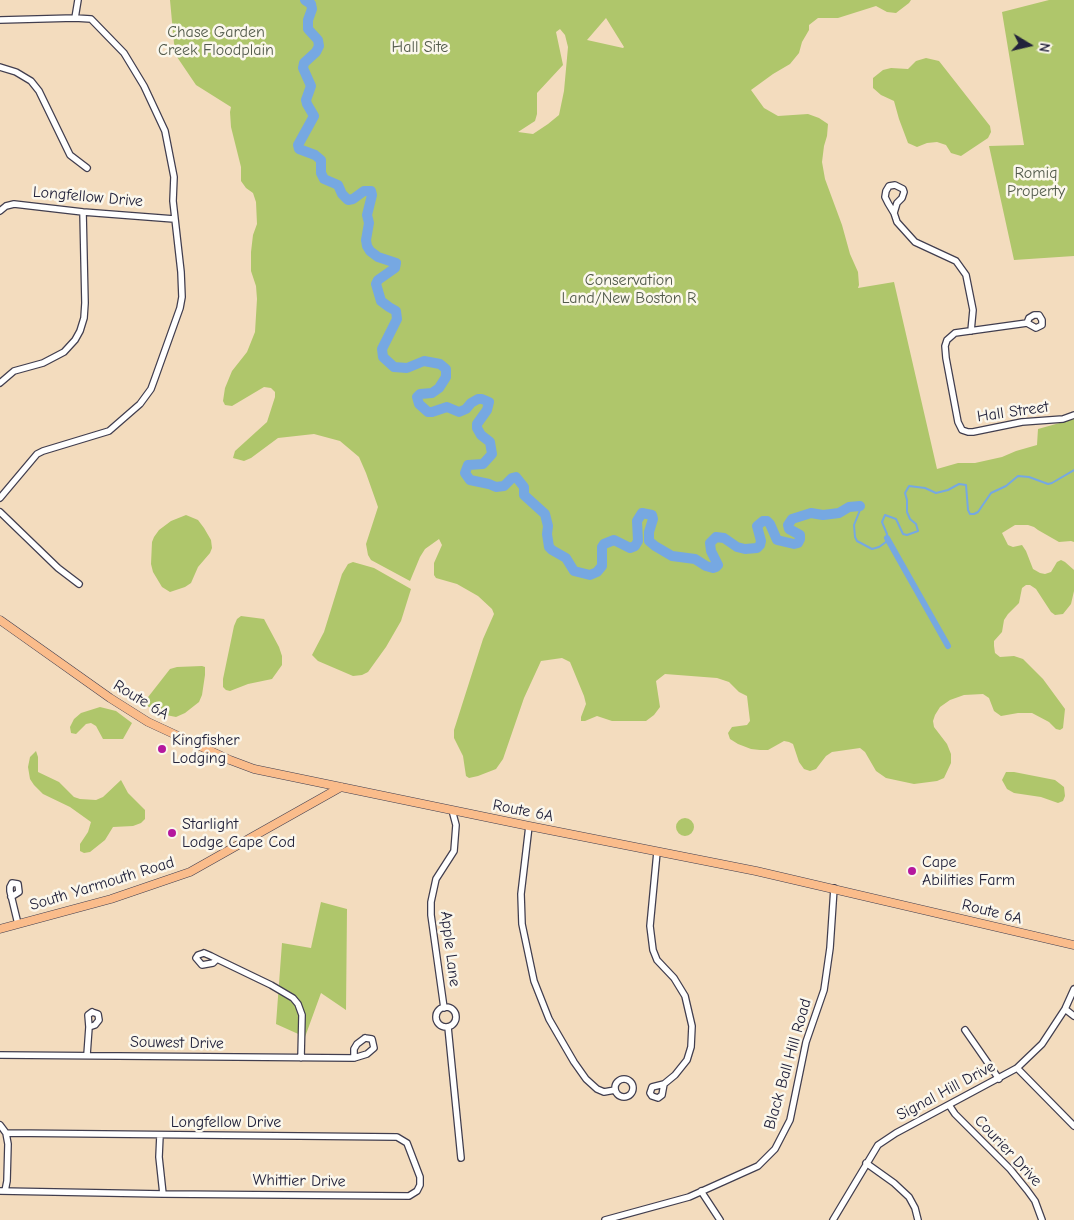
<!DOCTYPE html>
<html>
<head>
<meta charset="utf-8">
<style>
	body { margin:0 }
	#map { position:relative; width:1074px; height:1220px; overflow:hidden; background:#f3dcbe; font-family:"Comic Neue",sans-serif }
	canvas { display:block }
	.north { position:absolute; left:1004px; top:20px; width:50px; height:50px; -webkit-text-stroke:4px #fbf7ec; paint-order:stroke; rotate:99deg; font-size:14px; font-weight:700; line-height:20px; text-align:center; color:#22223b }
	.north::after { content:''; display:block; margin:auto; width:18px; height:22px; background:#22223b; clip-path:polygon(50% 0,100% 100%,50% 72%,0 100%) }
</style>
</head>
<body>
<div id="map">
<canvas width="1074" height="1220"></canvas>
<div class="north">N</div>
</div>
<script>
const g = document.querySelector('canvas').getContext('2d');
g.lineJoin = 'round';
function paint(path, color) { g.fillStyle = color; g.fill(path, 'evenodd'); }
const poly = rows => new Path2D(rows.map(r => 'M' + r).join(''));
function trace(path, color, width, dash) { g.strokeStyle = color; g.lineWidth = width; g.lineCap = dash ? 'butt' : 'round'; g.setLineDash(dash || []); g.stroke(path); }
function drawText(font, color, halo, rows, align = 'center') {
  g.font = font + ' "Comic Neue",sans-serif'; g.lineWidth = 5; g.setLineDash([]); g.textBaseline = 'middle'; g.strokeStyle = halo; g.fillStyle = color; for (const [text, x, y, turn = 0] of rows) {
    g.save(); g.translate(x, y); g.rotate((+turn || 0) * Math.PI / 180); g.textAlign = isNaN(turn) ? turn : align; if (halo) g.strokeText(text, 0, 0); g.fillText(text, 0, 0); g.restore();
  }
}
const green = poly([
	[170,0,911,0,909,3,896,13,887,12,876,6,838,18,818,18,809,25,809,30,802,42,799,53,790,64,773,74,751,90,764,108,778,116,808,114,819,118,828,124,827,136,824,146,822,162,825,179,842,225,850,254,858,272,859,285,858,288,894,282,937,469,958,463,975,463,1002,457,1016,451,1037,445,1038,429,1074,419,1074,542,1071,541,1059,542,1038,530,1034,527,1028,525,1015,525,1002,533,1008,545,1013,547,1022,545,1026,551,1033,569,1040,573,1045,574,1051,572,1057,562,1061,560,1065,562,1074,570,1074,591,1071,604,1063,614,1055,615,1051,612,1036,589,1030,585,1026,585,1022,588,1019,603,1008,614,1004,620,1002,632,994,641,994,646,995,653,1000,657,1014,656,1023,659,1043,679,1065,709,1063,728,1060,730,1056,729,1049,722,1032,713,1018,713,1001,716,994,711,989,698,983,694,964,695,950,700,940,707,935,715,933,721,934,727,947,744,951,754,951,763,944,778,937,781,914,784,886,778,876,771,865,752,860,748,832,752,826,756,816,769,810,771,804,769,799,762,793,744,789,742,784,741,768,750,760,750,751,749,738,744,730,739,728,733,732,727,747,725,750,721,747,696,739,692,729,682,717,678,665,674,656,681,660,707,654,715,646,721,612,721,597,716,585,721,581,721,581,717,586,704,584,696,570,662,562,658,541,661,524,698,503,759,496,769,478,776,469,778,466,776,463,756,454,738,454,730,483,639,494,614,492,609,478,596,457,584,436,578,434,575,434,563,442,545,439,539,425,549,420,557,410,581,371,560,368,555,366,544,378,507,366,473,359,457,340,441,314,434,278,438,251,458,244,461,233,458,235,451,267,422,275,397,275,392,271,388,264,387,232,406,225,405,223,401,225,388,232,371,247,352,255,332,257,299,256,286,251,271,251,252,253,235,257,224,256,202,253,193,246,188,241,181,241,167,231,127,230,112,231,107,196,85,175,54],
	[606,18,624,47,623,48,587,40],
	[560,29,565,35,568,47,564,91,559,115,548,124,533,134,518,132,535,121,537,114,537,93,563,65,556,32],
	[1049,0,1074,0,1074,256,1014,260,989,146,1024,145,1002,12],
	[926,58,939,61,990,126,991,132,988,138,961,156,951,153,946,145,937,142,927,143,917,147,908,143,899,119,894,101,881,95,873,88,873,78,883,70,891,68,908,69,916,61],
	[186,515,198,520,204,528,211,540,212,548,210,553,198,567,191,583,185,587,170,592,162,587,153,572,151,564,152,542,154,537,159,530,171,521],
	[353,562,374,568,411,589,401,621,386,647,368,672,362,675,353,676,318,661,312,655,324,632,342,574,348,564],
	[241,616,264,619,279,647,282,656,282,665,272,679,248,684,230,691,226,690,223,687,223,679,234,626,237,619],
	[202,666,205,667,205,675,202,695,199,702,185,713,176,717,166,715,147,706,145,701,170,669,177,667],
	[100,707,116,711,132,723,123,739,103,739,96,726,91,723,86,724,76,734,71,733,70,727,74,719,81,713],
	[36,751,38,757,38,772,59,782,74,797,80,799,96,800,103,797,121,780,128,793,145,810,145,819,141,823,133,826,113,827,105,840,90,852,84,853,80,851,80,844,88,832,91,822,70,807,43,794,34,785,30,779,28,767,30,757],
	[1006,772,1014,772,1055,780,1064,787,1065,796,1063,801,1058,803,1041,797,1014,793,1007,789,1002,780],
	'676 827a9 9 0 1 1 18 0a9 9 0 1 1-18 0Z',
	[321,902,347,909,346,1010,321,993,305,1037,276,1024,282,943,311,948]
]);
const stream = poly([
	[860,506,860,510,854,525,855,537,857,541,872,549,879,547,886,542,887,534,882,522,885,515,896,519,903,534,907,535,918,531,916,524,910,519,907,512,907,500,905,493,909,486,925,488,936,493,948,490,959,484,966,485,968,510,970,514,974,514,978,512,991,493,1006,486,1018,476,1029,477,1048,484,1052,483,1074,470]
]);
const canal = poly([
	[887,538,948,646]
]);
const river = poly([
	[305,0,311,4,312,9,308,20,308,29,318,40,319,46,316,52,304,63,303,68,311,86,306,100,307,104,314,116,298,145,299,149,315,155,321,160,321,173,324,179,338,185,342,194,348,200,353,199,364,191,371,191,372,195,367,215,369,223,366,240,367,246,370,251,378,257,396,263,395,268,378,280,376,284,381,301,389,307,396,311,397,319,382,349,383,357,394,367,407,368,424,361,440,364,446,369,446,377,439,388,432,393,420,394,417,397,419,404,428,412,432,412,447,407,459,412,466,409,471,403,478,399,482,399,489,402,487,410,477,424,477,428,481,435,490,442,492,454,483,464,468,465,465,473,470,480,489,484,496,487,504,486,512,478,516,477,524,487,524,495,545,514,548,526,547,534,549,547,552,550,566,558,574,571,590,575,597,572,602,566,602,547,604,544,614,540,630,548,635,546,638,541,637,521,642,513,652,515,653,519,649,532,649,541,655,546,672,556,695,559,706,566,713,568,716,567,718,565,711,551,710,543,716,537,724,538,737,547,745,549,757,548,760,545,761,541,757,526,763,521,767,521,770,524,777,540,794,544,798,543,800,539,800,535,789,529,788,525,792,519,811,513,823,515,839,513,849,507,860,506]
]);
const minor = poly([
	[75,18,78,0],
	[0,20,75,18,91,19,124,53,144,86,165,131,174,177,173,201,181,272,182,297,180,308,155,378,151,389,140,404,109,431,43,451,37,454,0,498],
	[0,67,16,72,31,81,39,91,70,155,87,168],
	[0,211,6,206,14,204,83,212,174,219],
	[894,213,888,203,885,197,886,191,889,186,895,185,903,189,904,192,902,198,897,203,894,213,897,222,915,242,956,261,966,275,973,310,971,331],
	[1027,323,1029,318,1034,315,1039,315,1042,320,1042,325,1036,328,1027,323,955,333,947,340,945,346,946,358,958,422,962,430,968,432,973,432,1022,422,1063,419,1074,415],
	[0,383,14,371,43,363,64,352,75,340,80,331,84,318,85,303,83,212],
	[0,512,58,568,79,584],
	[529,826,521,894,522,924,534,981,549,1019,574,1062,586,1079,597,1089,604,1092,615,1090],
	[657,852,650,926,653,950,657,960,674,978,685,996,692,1026,691,1047,687,1060,675,1075,664,1084],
	[11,897,19,892,18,884,12,883,10,887,10,891,18,924],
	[204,953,211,956,217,959,213,963,202,965,196,958,198,955,204,953],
	[217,959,271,985,293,998,298,1004,302,1015,301,1058],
	'436 1017a10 10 0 1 1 20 0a10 10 0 1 1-20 0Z',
	[444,1008,431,915,431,902,436,879,454,851,456,825,452,810],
	[1065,1009,1074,1016],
	[92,1012,98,1014,99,1020,95,1025,89,1027,88,1015,92,1012],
	[448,1027,461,1158],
	[965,1030,999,1079],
	[365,1038,372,1039,374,1048,367,1054,354,1058,354,1049,357,1044,365,1038],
	[0,1055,354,1058],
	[87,1055,89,1027],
	[1017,1068,1074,1126],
	'615 1088a9 9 0 1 1 18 0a9 9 0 1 1-18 0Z',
	[664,1084,662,1095,658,1098,652,1096,650,1093,652,1087,664,1084],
	[949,1105,955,1114,1010,1169,1027,1190,1035,1201,1042,1220],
	[0,1125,6,1133,8,1144,7,1181,5,1191],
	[6,1133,397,1137,407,1143,420,1177,420,1185,417,1191,409,1196,163,1194],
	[866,1163,894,1183,909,1197,915,1208,918,1220],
	[0,1191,163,1194,159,1157,160,1135],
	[701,1191,720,1220],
	[605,1220,689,1197,758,1166,775,1149,790,1120,806,1042,824,990,830,948,834,888],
	[833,1220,878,1145,896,1133,1017,1068,1042,1044,1065,1009,1074,989]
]);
const major = poly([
	[0,620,110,698,148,722,230,760,254,769,529,826,756,871,1074,945],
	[0,929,111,899,190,872,341,787]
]);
const markers = [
	[162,749,5,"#b5179e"],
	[172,833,5,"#b5179e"],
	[912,871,5,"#b5179e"]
];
const parkNames = [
	["Chase Garden",216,32],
	["Creek Floodplain",216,50],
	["Hall Site",420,47],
	["Romiq",1036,173],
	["Property",1036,191],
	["Conservation",629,280],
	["Land/New Boston R",629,298]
];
const streetNames = [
	["Longfellow Drive",88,197,5],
	["Hall Street",1013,412,-8],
	["Route 6A",141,700,31],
	["Route 6A",523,811,11],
	["South Yarmouth Road",102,884,-17],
	["Route 6A",992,912,14],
	["Apple Lane",450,949,83],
	["Souwest Drive",177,1043,1],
	["Black Ball Hill Road",788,1064,-74],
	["Signal Hill Drive",946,1091,-28],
	["Longfellow Drive",226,1122],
	["Courier Drive",1008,1151,47],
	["Whittier Drive",299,1181,1]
];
const poiNames = [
	["Kingfisher",172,740],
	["Lodging",172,758],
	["Starlight",182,824],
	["Lodge Cape Cod",182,842],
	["Cape",922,862],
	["Abilities Farm",922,880]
];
paint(green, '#afc66b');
trace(stream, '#76a8e2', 2);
trace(canal, '#76a8e2', 6);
trace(river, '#76a8e2', 10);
trace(minor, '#413e4f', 8);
trace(major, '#413e4f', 9);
trace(minor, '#fff', 5.5);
trace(major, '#fabc8b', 8);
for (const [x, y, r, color] of markers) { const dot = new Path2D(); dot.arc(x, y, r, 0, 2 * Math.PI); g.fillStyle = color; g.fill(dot); trace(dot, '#fbf7ec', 2); }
drawText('16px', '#535b4c', '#fbf7ec', parkNames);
drawText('16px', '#22223b', '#fbf7ec', streetNames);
drawText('16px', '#22223b', '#fbf7ec', poiNames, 'left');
</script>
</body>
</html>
